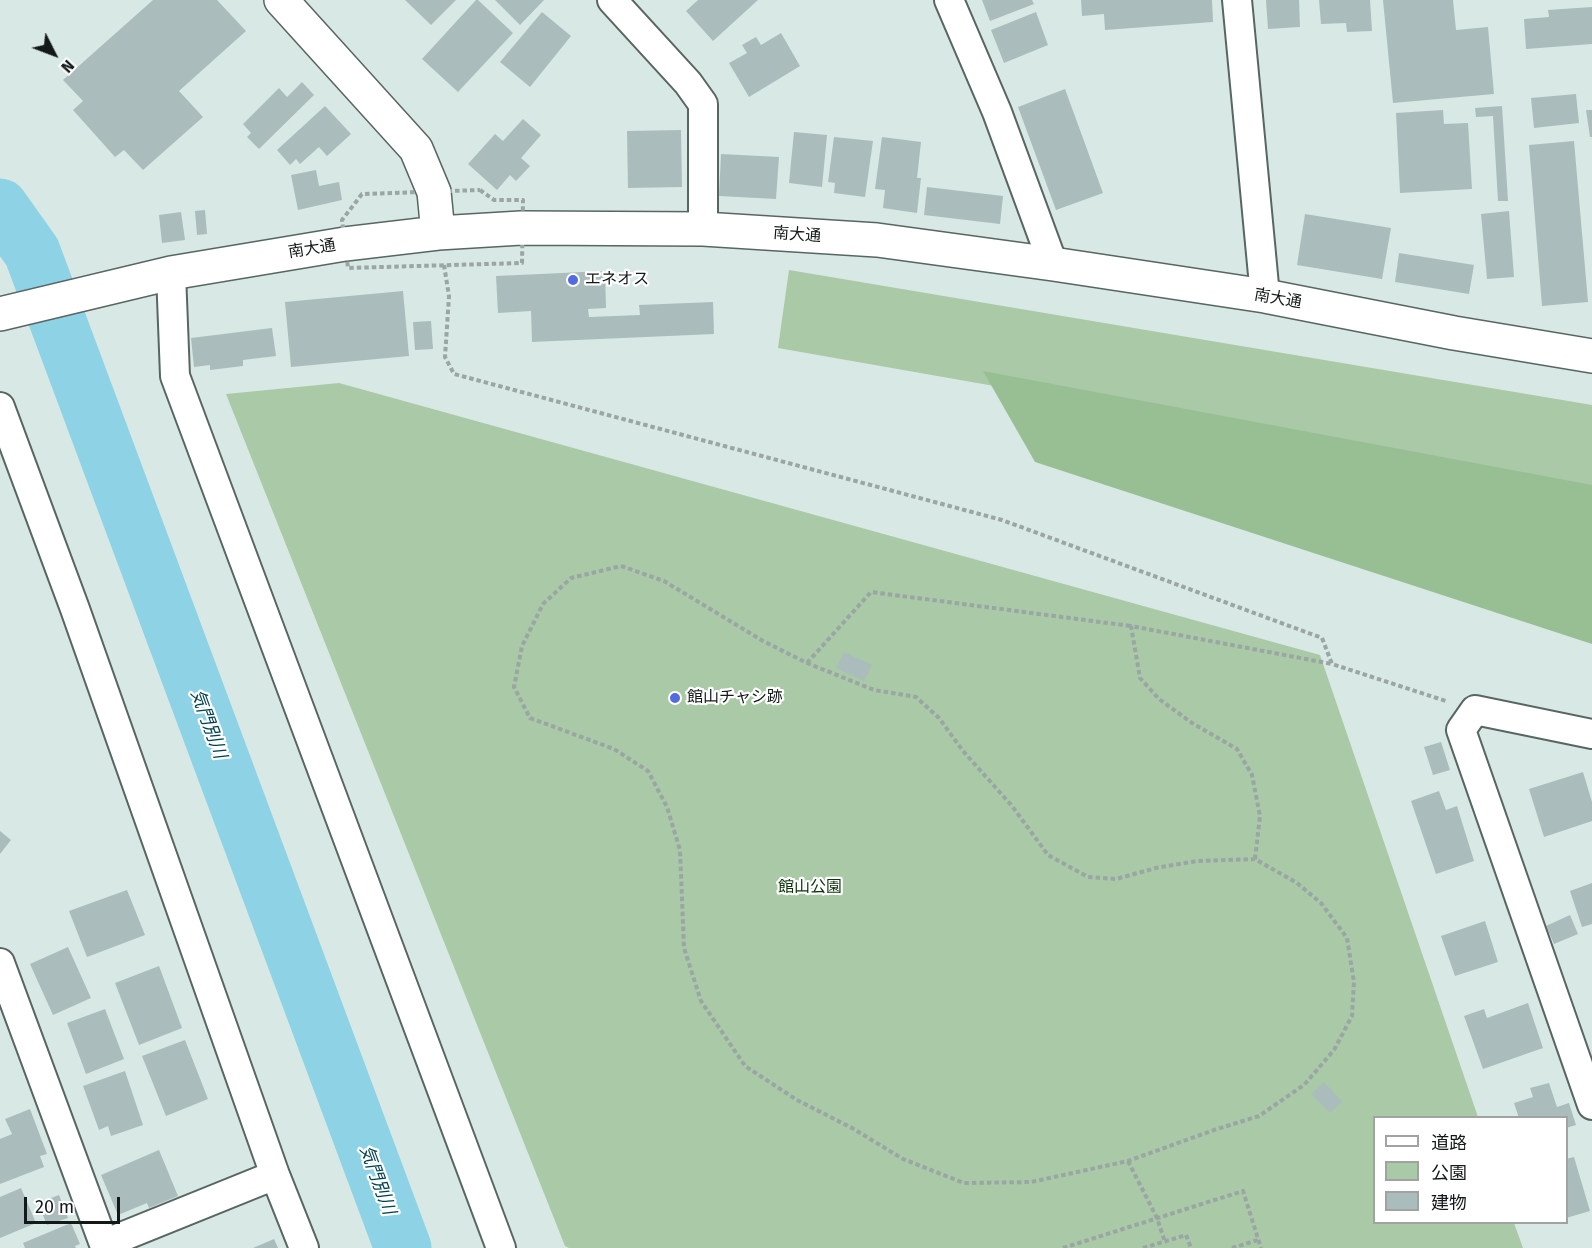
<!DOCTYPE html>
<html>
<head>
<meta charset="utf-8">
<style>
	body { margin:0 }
	#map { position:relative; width:1592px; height:1248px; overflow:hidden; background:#d8e8e4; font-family:"Fira Sans","Noto Sans JP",sans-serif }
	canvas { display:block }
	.legend { position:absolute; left:1373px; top:1116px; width:195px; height:108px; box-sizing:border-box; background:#fff; border:2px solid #a1a3a3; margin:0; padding:8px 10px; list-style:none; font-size:18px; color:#131918 }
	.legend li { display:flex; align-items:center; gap:12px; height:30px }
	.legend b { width:30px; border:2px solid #a1a3a3 }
	.north { position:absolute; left:24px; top:24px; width:60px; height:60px; -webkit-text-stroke:4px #fff; paint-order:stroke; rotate:132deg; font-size:16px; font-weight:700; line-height:24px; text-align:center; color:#131918 }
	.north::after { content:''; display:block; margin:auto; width:21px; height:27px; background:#131918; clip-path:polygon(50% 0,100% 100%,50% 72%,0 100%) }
	.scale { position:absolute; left:24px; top:1197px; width:96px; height:27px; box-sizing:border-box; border:3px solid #131918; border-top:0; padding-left:8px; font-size:18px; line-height:21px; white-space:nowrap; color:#131918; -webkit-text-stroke:4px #fff; paint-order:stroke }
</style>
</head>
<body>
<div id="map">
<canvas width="1592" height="1248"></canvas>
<ul class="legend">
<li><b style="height:8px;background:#fff"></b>道路</li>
<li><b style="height:16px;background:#aac9a7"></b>公園</li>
<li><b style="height:16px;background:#abbcbc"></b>建物</li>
</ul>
<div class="north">N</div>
<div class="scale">20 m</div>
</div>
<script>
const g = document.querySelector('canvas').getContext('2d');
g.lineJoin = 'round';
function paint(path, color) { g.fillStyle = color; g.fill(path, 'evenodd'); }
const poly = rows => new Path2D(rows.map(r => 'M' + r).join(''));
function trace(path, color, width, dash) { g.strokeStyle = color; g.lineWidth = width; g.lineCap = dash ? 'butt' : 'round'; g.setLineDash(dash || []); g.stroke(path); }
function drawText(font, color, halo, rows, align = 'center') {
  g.font = font + ' "Fira Sans","Noto Sans JP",sans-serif'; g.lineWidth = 4.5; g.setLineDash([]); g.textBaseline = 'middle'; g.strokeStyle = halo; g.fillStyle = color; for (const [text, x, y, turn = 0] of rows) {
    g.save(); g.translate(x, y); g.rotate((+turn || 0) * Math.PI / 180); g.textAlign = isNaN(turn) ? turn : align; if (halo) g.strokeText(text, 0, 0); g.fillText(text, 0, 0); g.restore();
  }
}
const green = poly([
	[789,270,1592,405,1592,491,778,348],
	[339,383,1320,655,1478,1117,1374,1118,1374,1222,1514,1223,1523,1248,569,1248,565,1246,226,394]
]);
const forest = poly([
	[983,371,1592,485,1592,644,1035,462]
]);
const river = poly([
	[0,207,32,252,403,1248]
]);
const building = poly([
	[153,0,217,0,246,31,179,91,203,117,143,170,124,150,115,157,73,110,83,101,63,80],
	[405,0,456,0,431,25],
	[476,0,478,0,513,33,458,92,422,59],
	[495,0,544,0,520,25],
	[698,0,758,0,713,41,686,11],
	[982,0,1032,0,1034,4,990,21],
	[1081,0,1212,0,1213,22,1105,30,1104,14,1082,16],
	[1266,0,1299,0,1300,27,1268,29],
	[1319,0,1370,0,1372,31,1347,32,1346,23,1321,24],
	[1383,0,1453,0,1456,30,1488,27,1494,94,1393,103],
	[1592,7,1592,44,1526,49,1524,19,1549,17,1548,10],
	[542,12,571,36,530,87,500,62],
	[1036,12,1048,45,1004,63,991,30],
	[781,33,800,66,749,97,729,63,747,53,742,45,756,37,761,45],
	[302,82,314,95,259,149,247,137,251,133,243,124,279,88,287,97],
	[1065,89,1103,193,1056,210,1018,107],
	[1576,94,1579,123,1534,128,1531,98],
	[325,106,351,134,327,156,319,147,300,164,296,159,290,165,277,150],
	[1502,106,1508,201,1498,201,1493,116,1476,117,1475,108],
	[1443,110,1444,124,1468,123,1472,189,1400,193,1396,113],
	[1586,110,1592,110,1592,137,1590,137],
	[523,119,541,135,521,158,530,166,516,181,510,175,497,190,468,164,495,134,503,141],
	[681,130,682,187,628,188,627,131],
	[794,132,827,135,822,187,789,183],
	[834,137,873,141,865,197,834,193,835,183,828,182],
	[882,137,921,142,917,178,921,178,917,213,883,208,885,190,875,189],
	[1574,141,1588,302,1542,306,1529,145],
	[721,154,779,157,776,199,719,196],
	[316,170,319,186,339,182,342,200,298,210,291,175],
	[927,187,1003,196,1000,224,924,215],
	[205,210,207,234,197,235,195,211],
	[1509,211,1514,277,1487,279,1481,214],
	[181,212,185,240,162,243,159,215],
	[1305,214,1391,228,1382,279,1297,265],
	[1399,253,1474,265,1469,294,1395,282],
	[605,271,606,308,588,309,589,317,640,315,639,305,713,302,714,334,532,342,531,311,498,313,496,276],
	[403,291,409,356,291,367,285,302],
	[431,321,433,349,415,350,413,322],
	[272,328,276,356,243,360,243,366,210,370,210,365,194,367,191,338],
	[844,652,872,665,864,681,836,668],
	[1441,742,1450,770,1433,775,1424,747],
	[1583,772,1592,802,1592,821,1544,837,1529,789],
	[1439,791,1446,810,1457,806,1474,861,1436,874,1411,801],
	[0,831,11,840,0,854],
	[1592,883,1592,924,1582,927,1570,891],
	[127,890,145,935,87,957,69,911],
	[1570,915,1578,934,1554,944,1546,926],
	[1485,921,1498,962,1455,976,1441,936],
	[68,947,91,998,53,1015,30,964],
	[159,966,182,1028,139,1045,115,983],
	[1528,1003,1543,1048,1483,1069,1464,1016,1484,1009,1487,1018],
	[105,1009,124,1059,86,1074,67,1023],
	[185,1040,208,1099,166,1116,142,1056],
	[125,1071,143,1125,111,1136,108,1126,99,1130,83,1086],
	[1324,1082,1342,1102,1330,1113,1311,1094],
	[1549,1083,1557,1107,1569,1103,1576,1125,1566,1128,1566,1118,1519,1118,1514,1103,1533,1097,1530,1088],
	[30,1109,47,1154,40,1156,44,1167,0,1184,0,1139,12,1134,5,1119],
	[159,1150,178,1196,149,1208,147,1203,118,1215,101,1175],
	[1574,1157,1590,1211,1566,1218,1566,1159],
	[21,1188,36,1223,0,1238,0,1197],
	[59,1195,68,1218,47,1225,38,1203],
	[71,1223,80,1244,75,1246,76,1248,25,1248,23,1243],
	[274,1239,278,1248,253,1248]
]);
const path = poly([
	[480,190,494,200,523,200,522,263,348,268,342,220,362,194,480,190],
	[444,265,449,296,445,357,454,374,1002,520,1322,638,1332,664,1446,701],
	[621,566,664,581,763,641,807,663,874,690,916,697,939,718,963,751,1012,806,1048,855,1088,877,1116,879,1156,868,1197,861,1255,859,1297,883,1321,903,1347,938,1354,982,1352,1016,1334,1050,1304,1085,1259,1116,1214,1130,1128,1161,1031,1182,964,1183,903,1159,852,1128,797,1100,745,1066,701,1001,684,948,680,850,667,807,648,771,614,749,530,718,514,687,522,646,543,604,571,578,621,566],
	[807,663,871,592,1131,626],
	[1255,859,1260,816,1252,775,1237,749,1192,723,1159,699,1140,678,1131,626,1332,664],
	[1128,1161,1157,1218,1165,1242],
	[1063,1248,1243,1191,1261,1248],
	[1143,1248,1186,1235,1191,1248],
	[1232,1248,1258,1240]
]);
const minor = poly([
	[612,0,688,83,703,104,703,229],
	[949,0,997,112,1053,264],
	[1237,0,1265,296],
	[171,273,175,376,501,1248],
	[0,407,75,609,275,1175,304,1248],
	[1592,734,1475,710,1461,730,1592,1105],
	[0,963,104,1244,275,1175]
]);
const tertiary = poly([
	[281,0,416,149,434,192,438,233],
	[0,314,171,273,345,244,438,233,521,228,703,229,877,240,1053,264,1265,296,1454,333,1592,356]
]);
const markers = [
	[573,280,6,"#526be0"],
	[675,698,6,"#526be0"]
];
const streetNames = [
	["南大通",797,235,4],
	["南大通",312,249,-9],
	["南大通",1278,299,10]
];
const poiNames = [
	["エネオス",585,280],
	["館山チャシ跡",687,698]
];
const parkNames = [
	["館山公園",810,888]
];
const waterNames = [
	["気門別川",208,724,70],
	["気門別川",377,1180,70]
];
paint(green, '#aac9a7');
paint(forest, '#98bf94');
trace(river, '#8ed3e5', 57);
paint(building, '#abbcbc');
trace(minor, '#586663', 32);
trace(tertiary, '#586663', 36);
trace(path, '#99a6a3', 4, [4.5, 3]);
trace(minor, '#fff', 28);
trace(tertiary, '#fff', 33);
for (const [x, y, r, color] of markers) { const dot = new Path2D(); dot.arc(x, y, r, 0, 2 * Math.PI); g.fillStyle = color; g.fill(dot); trace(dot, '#fff', 2); }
drawText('16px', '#131918', '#fff', streetNames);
drawText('16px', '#131918', '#fff', poiNames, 'left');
drawText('16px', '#093308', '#fff', parkNames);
drawText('italic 18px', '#00424f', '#fff', waterNames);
</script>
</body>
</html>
